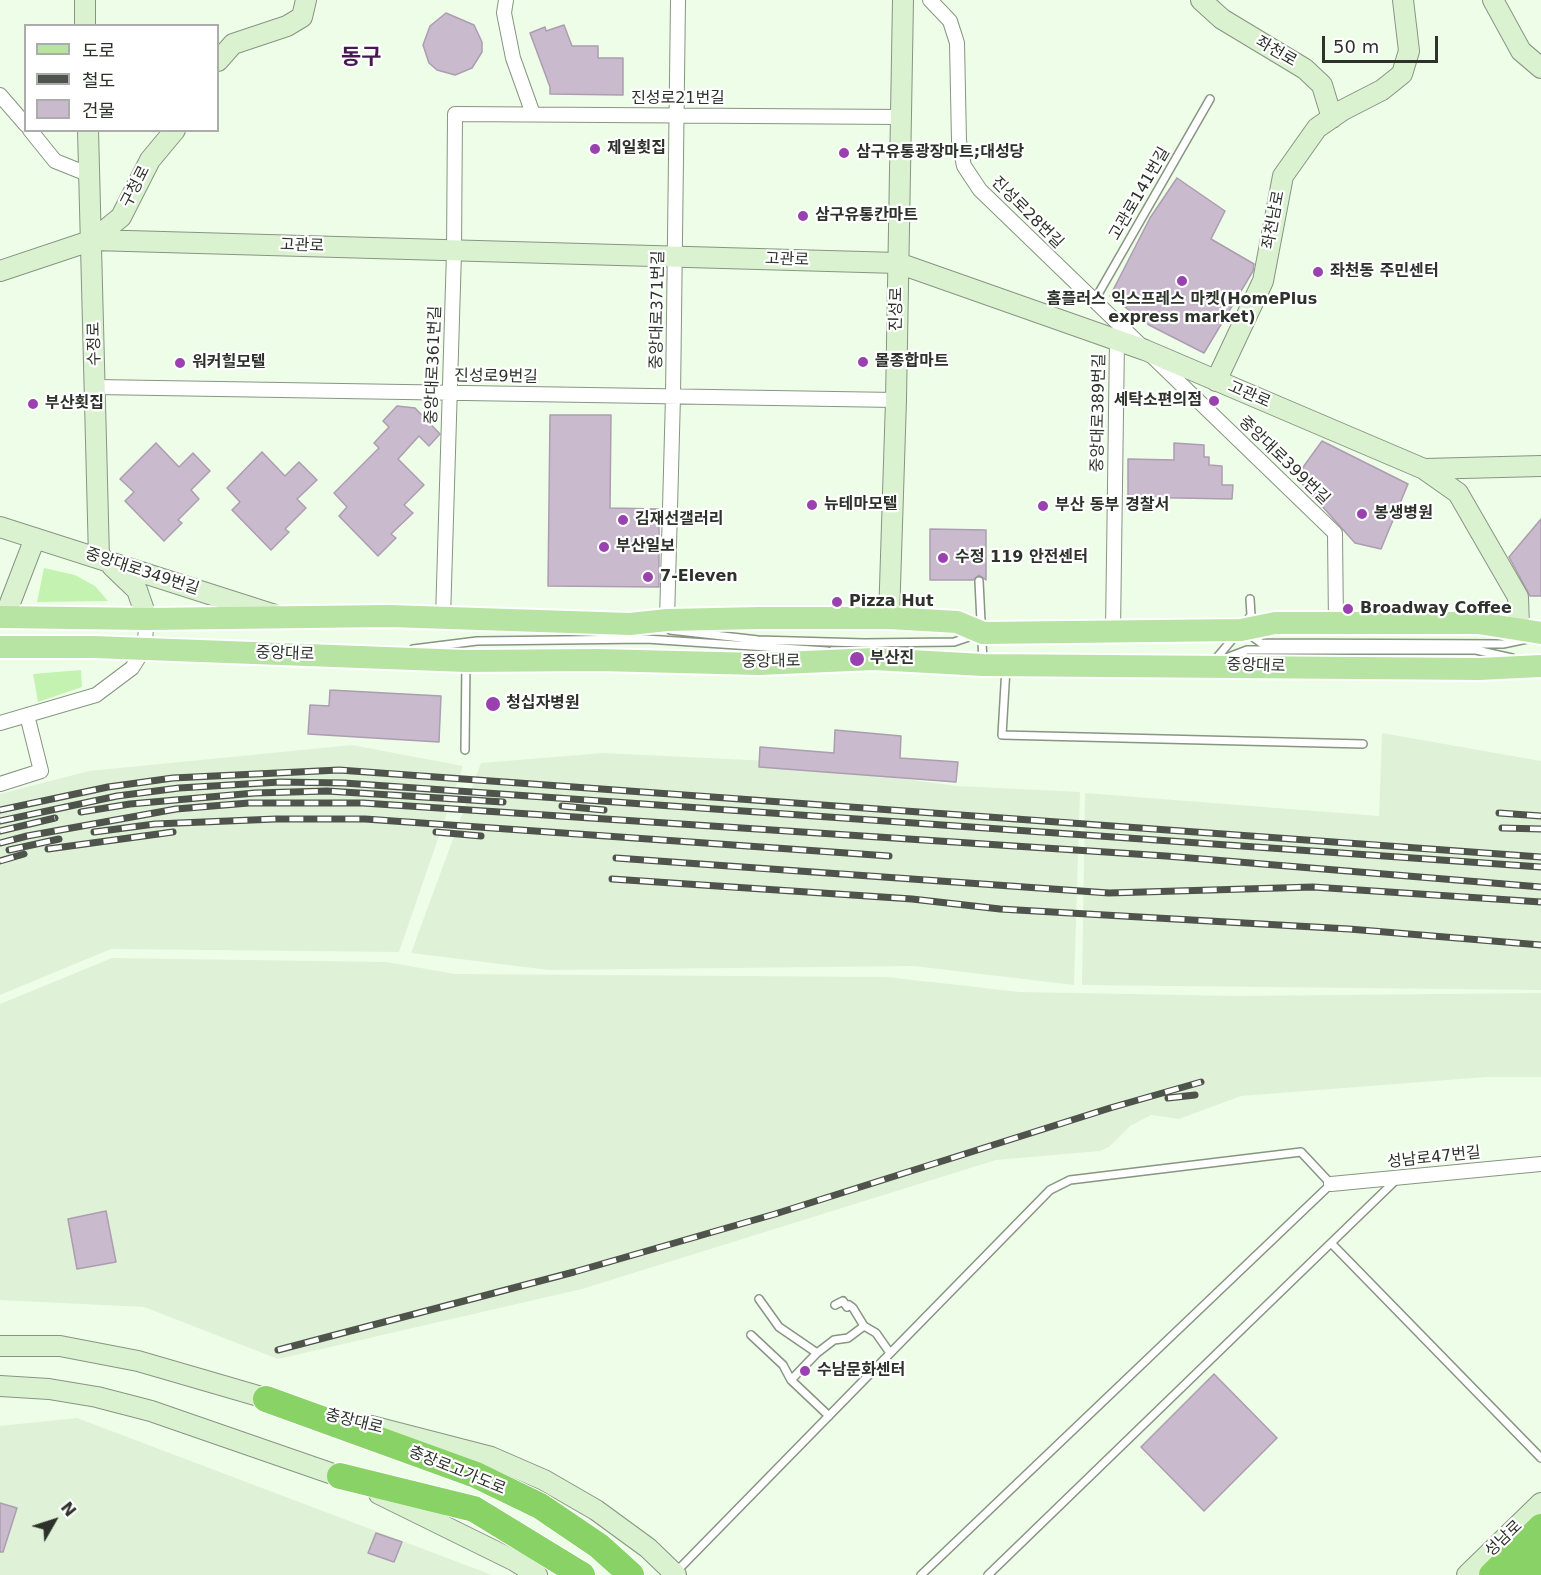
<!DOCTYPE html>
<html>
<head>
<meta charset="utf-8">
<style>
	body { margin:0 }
	#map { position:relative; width:1541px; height:1575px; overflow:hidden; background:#eefde8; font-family:"DejaVu Sans","Noto Sans KR",sans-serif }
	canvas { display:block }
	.legend { position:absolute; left:24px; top:24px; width:195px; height:108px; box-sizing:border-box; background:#fff; border:2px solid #abadaa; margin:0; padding:8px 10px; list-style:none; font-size:18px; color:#2d322b }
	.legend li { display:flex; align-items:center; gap:12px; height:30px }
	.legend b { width:30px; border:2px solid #abadaa }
	.north { position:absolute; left:24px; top:1491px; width:60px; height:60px; -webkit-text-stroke:4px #fff; paint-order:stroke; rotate:51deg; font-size:16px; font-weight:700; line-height:24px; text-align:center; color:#2d322b }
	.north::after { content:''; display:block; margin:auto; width:21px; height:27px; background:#2d322b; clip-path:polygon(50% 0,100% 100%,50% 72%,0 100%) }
	.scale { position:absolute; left:1322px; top:36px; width:116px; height:27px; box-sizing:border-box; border:3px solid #2d322b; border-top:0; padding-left:8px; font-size:18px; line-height:21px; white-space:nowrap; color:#2d322b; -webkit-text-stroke:4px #fff; paint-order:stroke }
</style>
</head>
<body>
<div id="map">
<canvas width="1541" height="1575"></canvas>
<ul class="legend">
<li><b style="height:8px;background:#b8e4a3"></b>도로</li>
<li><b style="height:8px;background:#4e544b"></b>철도</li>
<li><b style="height:16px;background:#cabace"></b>건물</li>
</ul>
<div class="north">N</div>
<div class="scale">50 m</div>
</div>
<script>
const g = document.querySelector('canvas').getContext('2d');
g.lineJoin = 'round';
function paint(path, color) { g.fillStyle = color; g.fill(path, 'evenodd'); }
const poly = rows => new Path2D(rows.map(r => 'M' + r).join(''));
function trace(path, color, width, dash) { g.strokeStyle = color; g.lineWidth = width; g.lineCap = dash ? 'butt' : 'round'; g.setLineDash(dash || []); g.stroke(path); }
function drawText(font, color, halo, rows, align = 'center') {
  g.font = font + ' "DejaVu Sans","Noto Sans KR",sans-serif'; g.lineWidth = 4.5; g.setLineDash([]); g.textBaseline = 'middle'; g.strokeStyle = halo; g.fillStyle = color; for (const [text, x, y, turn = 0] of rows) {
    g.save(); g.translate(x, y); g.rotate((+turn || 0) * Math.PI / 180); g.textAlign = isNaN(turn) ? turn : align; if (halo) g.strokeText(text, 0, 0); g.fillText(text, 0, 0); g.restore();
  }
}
const built = poly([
	[1382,733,1541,761,1541,990,1082,985,1085,793,1379,816],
	[352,745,463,766,399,952,111,949,0,995,0,794,89,771],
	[604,753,769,761,957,786,1080,792,1074,985,914,966,549,970,411,953,481,763],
	[112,958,386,962,455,974,886,977,1020,992,1237,996,1541,993,1541,1077,1486,1077,1241,1096,1179,1119,1151,1115,1130,1126,1109,1147,1100,1151,996,1160,582,1289,278,1359,144,1307,0,1300,0,1004],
	[77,1418,492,1575,0,1575,0,1426]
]);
const green = poly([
	[44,568,75,575,95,586,108,601,37,602],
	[81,670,82,687,38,702,33,674]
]);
const building = poly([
	[446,13,474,25,482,42,482,52,472,68,455,75,437,70,429,63,423,45,430,26,446,13],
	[564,25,572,46,598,46,598,58,623,58,623,95,550,94,550,87,530,33,545,27,546,31,564,25],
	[1177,178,1225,211,1211,239,1254,264,1253,271,1204,353,1149,325,1110,296,1150,218,1177,178],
	[397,406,415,408,440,434,429,446,419,436,398,459,424,485,404,505,413,513,391,534,396,538,378,556,339,516,347,507,334,493,379,448,374,443,389,427,383,421,397,406],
	[550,415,611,415,610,508,659,509,659,587,548,586,550,415],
	[1322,441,1408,484,1381,549,1355,543,1296,477,1322,441],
	[156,443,179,467,193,453,210,471,191,490,199,499,178,520,182,523,164,541,125,501,134,492,120,479,156,443],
	[1174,443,1204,445,1204,457,1209,457,1209,465,1222,466,1222,485,1233,485,1232,499,1128,497,1128,459,1174,460,1174,443],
	[262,452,285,476,299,462,317,480,297,499,306,508,285,529,289,532,271,550,232,510,240,502,227,488,262,452],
	[1541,519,1541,596,1530,596,1509,557,1541,519],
	[930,529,986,530,986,580,979,575,973,580,930,580,930,529],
	[330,690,441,696,439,742,308,734,310,705,329,706,330,690],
	[835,730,901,736,900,758,958,762,956,782,759,767,760,747,834,753,835,730],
	[106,1211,116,1262,77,1269,68,1219,106,1211],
	[1214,1374,1277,1438,1204,1511,1141,1447,1214,1374],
	[0,1503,17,1508,3,1552,0,1552,0,1503],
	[376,1533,402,1542,394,1562,368,1553,376,1533]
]);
const lane = poly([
	[1093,303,1210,99],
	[979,581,983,662],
	[1245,624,1251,615,1250,599],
	[670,630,758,640,864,643,954,642,975,635],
	[1250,635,1261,643,1503,644,1527,639],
	[413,649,477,641,646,639,827,651],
	[1226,658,1247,650,1476,650,1512,658],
	[1214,661,1236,635],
	[1006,668,1002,735,1363,744],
	[465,750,466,664],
	[1331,1243,1541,1458],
	[759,1299,779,1327,817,1353],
	[835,1305,843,1301,847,1307,849,1305,853,1308,864,1326,876,1333,890,1353],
	[751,1335,783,1365,791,1380,829,1416],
	[791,1380,817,1353,834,1340,848,1338,864,1326],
	[675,1573,1050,1190,1070,1180,1301,1152,1331,1184,921,1575],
	[988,1575,1395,1181]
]);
const street = poly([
	[506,0,504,13,513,58,533,114],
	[930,0,950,21,957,43,959,141,964,166,980,190,1335,533,1336,624],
	[0,95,26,125],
	[30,130,55,161,90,175],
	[96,387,896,400],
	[443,618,454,252,455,114,901,117],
	[667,620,673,396,678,0],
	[1113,630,1117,340],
	[0,723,96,695,132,668,144,649,147,619],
	[0,784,41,771,27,715],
	[1331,1184,1541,1164]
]);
const secondary = poly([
	[85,0,85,26],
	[1201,0,1222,19,1305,69,1322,85,1332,118],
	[1493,0,1521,51,1541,68],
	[218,61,233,44,287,26,302,17,306,0],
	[88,130,99,558],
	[93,240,121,217,150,160,175,130],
	[0,271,93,240,898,263,1145,350,1424,469,1541,466],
	[1216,381,1263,281,1283,176,1317,128,1343,110,1382,90,1402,74,1409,51,1403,0],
	[1424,469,1458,493,1518,597,1519,627],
	[0,527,275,615],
	[112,566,137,590,147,619],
	[5,616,35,538],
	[889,618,896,400,903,0],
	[0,1346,60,1346,138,1361,279,1402],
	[0,1386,49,1389,97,1397,151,1411,353,1481],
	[371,1426,491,1457,544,1480,596,1510,648,1548,676,1575],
	[379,1494,515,1561,537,1575],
	[1467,1575,1541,1503]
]);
const primary = poly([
	[0,617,147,619,389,616,630,624,667,620,760,618,889,618,957,622,983,633,1241,630,1275,623,1478,623,1541,633],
	[0,647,94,647,466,661,598,660,759,664,874,659,983,665,1479,669,1541,666]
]);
const highway = poly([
	[266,1399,476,1475,540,1506,599,1546,631,1575],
	[340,1476,474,1509,582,1575],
	[1492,1575,1541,1527],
	[1522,1575,1541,1557]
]);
const rail = poly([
	[562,806,604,810],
	[0,810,108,787,173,778,339,770,1541,857],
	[81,812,130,804,255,793,327,791,503,802],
	[1499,813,1541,816],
	[0,821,117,796,179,788,280,782,344,783,1541,867],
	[1502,828,1541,829],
	[0,831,55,818],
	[94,832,155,824,276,819,365,819,889,856],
	[436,832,481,836],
	[0,843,27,836,176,809,249,803,363,803,1166,856,1541,887],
	[48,849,173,832],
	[9,850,59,839],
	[616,858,1109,893,1313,887,1541,902],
	[0,861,24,854],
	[612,879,912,899,1000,909,1349,929,1541,945],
	[1168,1098,1195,1095],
	[278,1350,574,1272,775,1214,1110,1108,1201,1082]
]);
const markers = [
	[595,149,6,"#9942af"],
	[844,153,6,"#9942af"],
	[803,216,6,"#9942af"],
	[1318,272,6,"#9942af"],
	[1182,281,6,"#9942af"],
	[863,362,6,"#9942af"],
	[180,363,6,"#9942af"],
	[1214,401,6,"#9942af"],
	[33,404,6,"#9942af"],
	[812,505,6,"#9942af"],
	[1043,506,6,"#9942af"],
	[1362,514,6,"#9942af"],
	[623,520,6,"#9942af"],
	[604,547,6,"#9942af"],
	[943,558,6,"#9942af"],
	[648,577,6,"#9942af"],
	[837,602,6,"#9942af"],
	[1348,609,6,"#9942af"],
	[857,659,8,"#9942af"],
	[493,704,8,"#9942af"],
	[805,1371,6,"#9942af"]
];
const streetNames = [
	["좌천로",1276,52,30],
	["진성로21번길",678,99],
	["구청로",136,187,-63],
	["고관로141번길",1140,194,-60],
	["진성로28번길",1027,213,45],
	["좌천남로",1274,220,-79],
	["고관로",302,246,2],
	["고관로",787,260,2],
	["진성로",897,309,-89],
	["중앙대로371번길",658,310,-89],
	["수정로",95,344,-91],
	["중앙대로361번길",434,365,-88],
	["진성로9번길",496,377,1],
	["고관로",1249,395,23],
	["중앙대로389번길",1099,413,-89],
	["중앙대로399번길",1284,461,44],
	["중앙대로349번길",142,572,18],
	["중앙대로",285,654,2],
	["중앙대로",771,662,-1],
	["중앙대로",1256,666,2],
	["성남로47번길",1434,1158,-6],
	["충장대로",354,1422,14],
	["충장로고가도로",457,1471,22],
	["성남로",1504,1539,-44]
];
const poiNames = [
	["제일횟집",607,149],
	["삼구유통광장마트;대성당",856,153],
	["삼구유통칸마트",815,216],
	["좌천동 주민센터",1330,272],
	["홈플러스 익스프레스 마켓(HomePlus",1182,300,"center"],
	["express market)",1182,318,"center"],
	["몰종합마트",875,362],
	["워커힐모텔",192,363],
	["세탁소편의점",1202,401,"right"],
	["부산횟집",45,404],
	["뉴테마모텔",824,505],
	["부산 동부 경찰서",1055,506],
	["봉생병원",1374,514],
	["김재선갤러리",635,520],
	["부산일보",616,547],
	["수정 119 안전센터",955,558],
	["7-Eleven",660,577],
	["Pizza Hut",849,602],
	["Broadway Coffee",1360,609],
	["부산진",870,659],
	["청십자병원",506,704],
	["수남문화센터",817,1371]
];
const districtNames = [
	["동구",361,58]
];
paint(built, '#dff2d7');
paint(green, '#c4f3b1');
paint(building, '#cabace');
trace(building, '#ac9db0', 1.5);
trace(lane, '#879582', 10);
trace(street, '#879582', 16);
trace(secondary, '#879582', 22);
trace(primary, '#fff', 26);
trace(highway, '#fff', 28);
trace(lane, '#fff', 7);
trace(street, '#fff', 14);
trace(secondary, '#dbf2d1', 20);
trace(primary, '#b8e4a3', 22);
trace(highway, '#88d266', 26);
trace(rail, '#4e544b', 7);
trace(rail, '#fff', 4.5, [14]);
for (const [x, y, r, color] of markers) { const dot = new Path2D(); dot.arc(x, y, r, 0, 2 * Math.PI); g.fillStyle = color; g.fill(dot); trace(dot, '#fff', 2); }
drawText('16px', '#2d322b', '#fff', streetNames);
drawText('bold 16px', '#2d322b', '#fff', poiNames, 'left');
drawText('bold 22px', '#441a4f', '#fff', districtNames);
</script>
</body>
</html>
